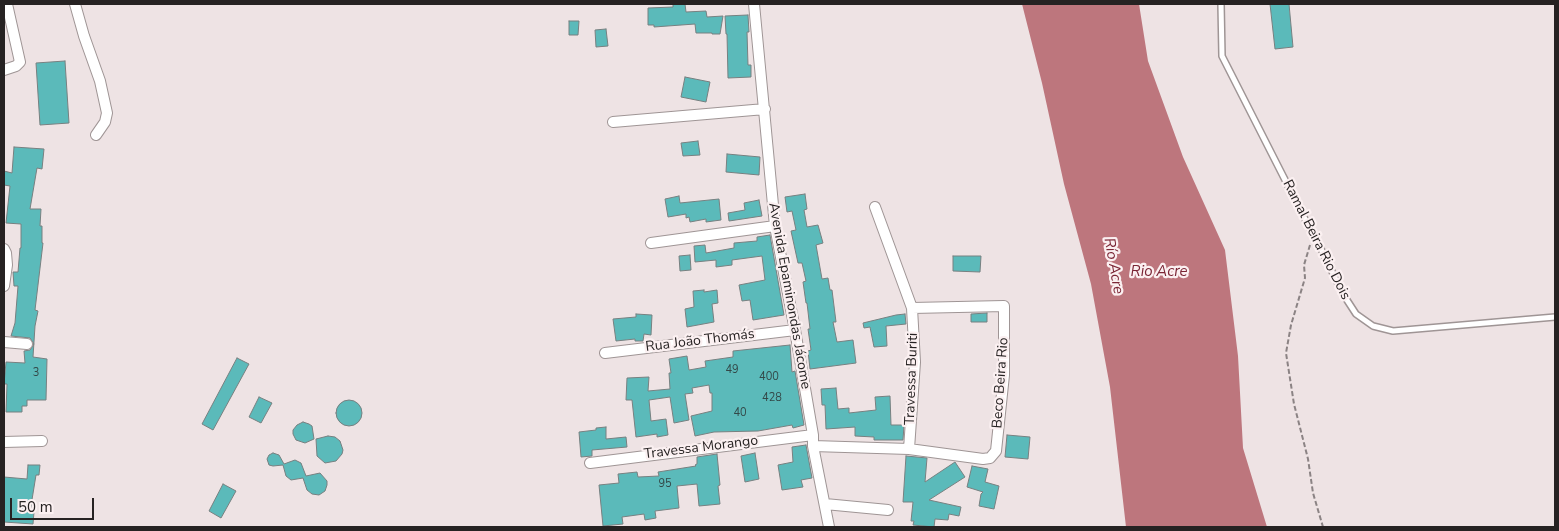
<!DOCTYPE html>
<html>
<head>
<meta charset="utf-8">
<style>
	body { margin:0 }
	#map { position:relative; width:1559px; height:531px; overflow:hidden; background:#eee3e4; font-family:"Nunito Sans",sans-serif }
	canvas { display:block }
	.frame { position:absolute; inset:0; border:5px solid #262222; pointer-events:none }
	.scale { position:absolute; left:10px; top:498px; width:84px; height:22px; box-sizing:border-box; border:2px solid #262222; border-top:0; padding-left:6px; font-size:15px; line-height:18px; white-space:nowrap; color:#262222; -webkit-text-stroke:4px #fbf0f1; paint-order:stroke }
</style>
</head>
<body>
<div id="map">
<canvas width="1559" height="531"></canvas>
<div class="frame"></div>
<div class="scale">50 m</div>
</div>
<script>
const g = document.querySelector('canvas').getContext('2d');
g.lineJoin = 'round';
function paint(path, color) { g.fillStyle = color; g.fill(path, 'evenodd'); }
const poly = rows => new Path2D(rows.map(r => 'M' + r).join(''));
function trace(path, color, width, dash) { g.strokeStyle = color; g.lineWidth = width; g.lineCap = dash ? 'butt' : 'round'; g.setLineDash(dash || []); g.stroke(path); }
function drawText(font, color, halo, rows, align = 'center') {
  g.font = font + ' "Nunito Sans",sans-serif'; g.lineWidth = 4.5; g.setLineDash([]); g.textBaseline = 'middle'; g.strokeStyle = halo; g.fillStyle = color; for (const [text, x, y, turn = 0] of rows) {
    g.save(); g.translate(x, y); g.rotate((+turn || 0) * Math.PI / 180); g.textAlign = isNaN(turn) ? turn : align; if (halo) g.strokeText(text, 0, 0); g.fillText(text, 0, 0); g.restore();
  }
}
const water = poly([
	[1022,4,1139,4,1148,61,1183,157,1225,250,1238,356,1243,448,1267,527,1126,527,1110,387,1091,284,1064,184,1042,83]
]);
const building = poly([
	[673,4,685,4,686,12,706,11,707,17,723,16,720,34,712,34,712,33,696,33,695,24,654,27,654,25,648,25,648,8,673,7,673,4],
	[1270,4,1289,4,1293,47,1275,49,1270,4],
	[748,15,749,32,747,32,748,65,751,65,751,77,728,78,727,34,726,34,725,16,748,15],
	[569,21,579,21,578,35,569,35,569,21],
	[606,29,608,46,596,47,595,30,606,29],
	[65,61,69,123,40,125,36,63,65,61],
	[685,77,710,82,706,102,681,97,685,77],
	[698,141,700,155,683,156,681,143,698,141],
	[14,147,44,149,42,169,37,168,30,209,41,209,40,226,42,226,42,243,43,243,35,310,38,311,35,326,33,357,47,359,46,400,27,400,27,406,22,406,22,412,6,412,7,384,4,384,6,362,25,363,24,351,30,350,34,344,30,338,11,336,15,323,18,286,14,286,13,272,18,272,20,248,21,248,21,224,6,223,10,186,4,185,4,171,12,173,14,147],
	[727,154,760,157,759,175,726,172,727,154],
	[805,194,807,209,804,210,807,227,818,225,823,243,816,245,822,279,828,278,830,290,832,290,836,322,833,322,837,342,853,340,856,363,810,369,808,351,811,350,808,329,810,329,807,303,806,303,803,282,806,281,802,263,798,263,791,231,796,230,792,211,787,212,785,197,805,194],
	[679,196,680,203,719,199,721,220,706,222,706,219,690,222,689,217,686,218,686,214,668,217,665,199,679,196],
	[759,200,762,216,729,221,728,213,745,210,744,203,759,200],
	[770,235,784,315,753,320,750,300,742,301,739,285,765,280,762,256,732,260,732,265,716,267,716,260,695,262,694,246,705,245,706,253,734,248,734,243,757,241,757,237,770,235],
	[690,255,691,270,680,271,679,256,690,255],
	[953,256,981,256,980,272,953,271,953,256],
	[704,290,704,292,717,290,718,303,712,304,714,322,687,327,685,309,694,307,693,291,704,290],
	[987,313,987,322,971,322,971,314,987,313],
	[636,314,652,315,651,335,644,334,643,341,635,341,635,339,616,341,613,319,636,317,636,314],
	[905,314,906,324,886,326,887,346,874,347,870,327,864,328,863,323,896,315,905,314],
	[790,345,792,372,795,371,804,425,793,428,792,425,758,431,714,432,695,436,691,416,712,411,712,393,710,393,709,385,692,388,693,393,685,394,689,420,674,423,670,397,649,400,651,421,666,419,668,435,657,437,657,434,636,437,632,400,626,400,627,378,649,377,648,391,670,389,669,373,671,373,669,359,687,356,689,370,706,367,705,361,733,357,733,351,790,345],
	[237,358,249,364,213,430,202,424,237,358],
	[836,388,838,409,849,408,849,413,876,410,875,397,890,396,891,425,904,425,903,440,874,440,874,437,855,436,855,427,826,429,825,405,822,405,821,389,836,388],
	[259,397,272,403,261,423,249,417,259,397],
	'336 413a13 13 0 1 1 26 0a13 13 0 1 1-26 0Z',
	[303,422,309,424,312,426,314,439,305,443,296,440,293,434,293,430,297,425,303,422],
	[606,427,606,439,626,437,627,447,592,450,592,456,581,457,579,432,596,430,596,428,606,427],
	[1007,435,1030,437,1028,459,1005,457,1007,435],
	[328,436,335,437,340,441,343,450,342,454,336,461,325,463,317,456,316,439,328,436],
	[806,445,812,478,801,480,803,487,782,490,778,465,793,462,792,447,806,445],
	[273,453,279,455,284,464,295,460,301,463,306,476,320,473,327,481,327,485,325,491,319,495,312,494,307,490,303,478,291,480,286,476,283,465,273,466,269,465,267,459,269,455,273,453],
	[755,453,759,479,745,482,741,456,755,453],
	[717,454,720,485,718,486,720,504,699,506,697,484,677,486,679,508,655,511,656,518,645,520,644,514,622,517,623,524,603,526,599,485,619,483,618,474,637,472,638,477,659,476,658,472,696,466,695,465,697,464,697,457,717,454],
	[906,456,927,458,925,482,955,462,965,477,929,500,961,507,959,516,949,514,948,520,935,519,934,527,913,525,914,521,911,521,913,502,903,502,906,456],
	[28,465,40,465,39,475,36,475,30,512,34,512,33,524,4,522,4,477,27,479,28,465],
	[972,466,988,469,985,482,999,486,994,509,979,506,981,494,983,492,967,487,972,466],
	[223,484,236,491,221,518,209,511,223,484]
]);
const path = poly([
	[1310,245,1304,265,1305,278,1291,325,1286,353,1294,404,1308,459,1313,493,1323,527]
]);
const lane = poly([
	[1221,4,1222,56,1309,227,1321,249,1343,294,1356,314,1373,326,1393,331,1555,317]
]);
const street = poly([
	[75,4,84,36,100,81,107,113,105,122,96,135],
	[754,4,775,226,795,330,813,435,813,446,829,527],
	[4,70,16,66,20,62,7,4],
	[613,122,765,109],
	[875,207,912,308,915,362,909,449],
	[651,243,775,226],
	[4,249,6,253,7,265,4,286],
	[4,342,27,344],
	[605,353,795,330],
	[4,442,42,441],
	[813,446,909,449,983,459,990,458,996,451,1004,375,1004,306,912,308],
	[590,463,813,435],
	[825,504,888,510]
]);
const numberNames = [
	["49",732,370],
	["3",36,373],
	["400",769,377],
	["428",772,398],
	["40",740,413],
	["95",665,484]
];
const streetNames = [
	["Ramal Beira Rio Dois",1316,240,63],
	["Avenida Epaminondas Jácome",789,296,80],
	["Rua João Thomás",700,341,-7],
	["Travessa Buriti",912,379,-88],
	["Beco Beira Rio",1001,383,-86],
	["Travessa Morango",701,448,-7]
];
const waterNames = [
	["Río Acre",1113,266,80],
	["Rio Acre",1159,272]
];
paint(water, '#bd767d');
paint(building, '#5bbaba');
trace(building, '#778080', 1);
trace(lane, '#9f9595', 8);
trace(street, '#9f9595', 12);
trace(path, '#8b8384', 2, [5, 2.5]);
trace(lane, '#fff', 5);
trace(street, '#fff', 10);
drawText('11px', '#334848', null, numberNames);
drawText('14px', '#262222', '#fbf0f1', streetNames);
drawText('italic 15px', '#7b2535', '#fbf0f1', waterNames);
</script>
</body>
</html>
